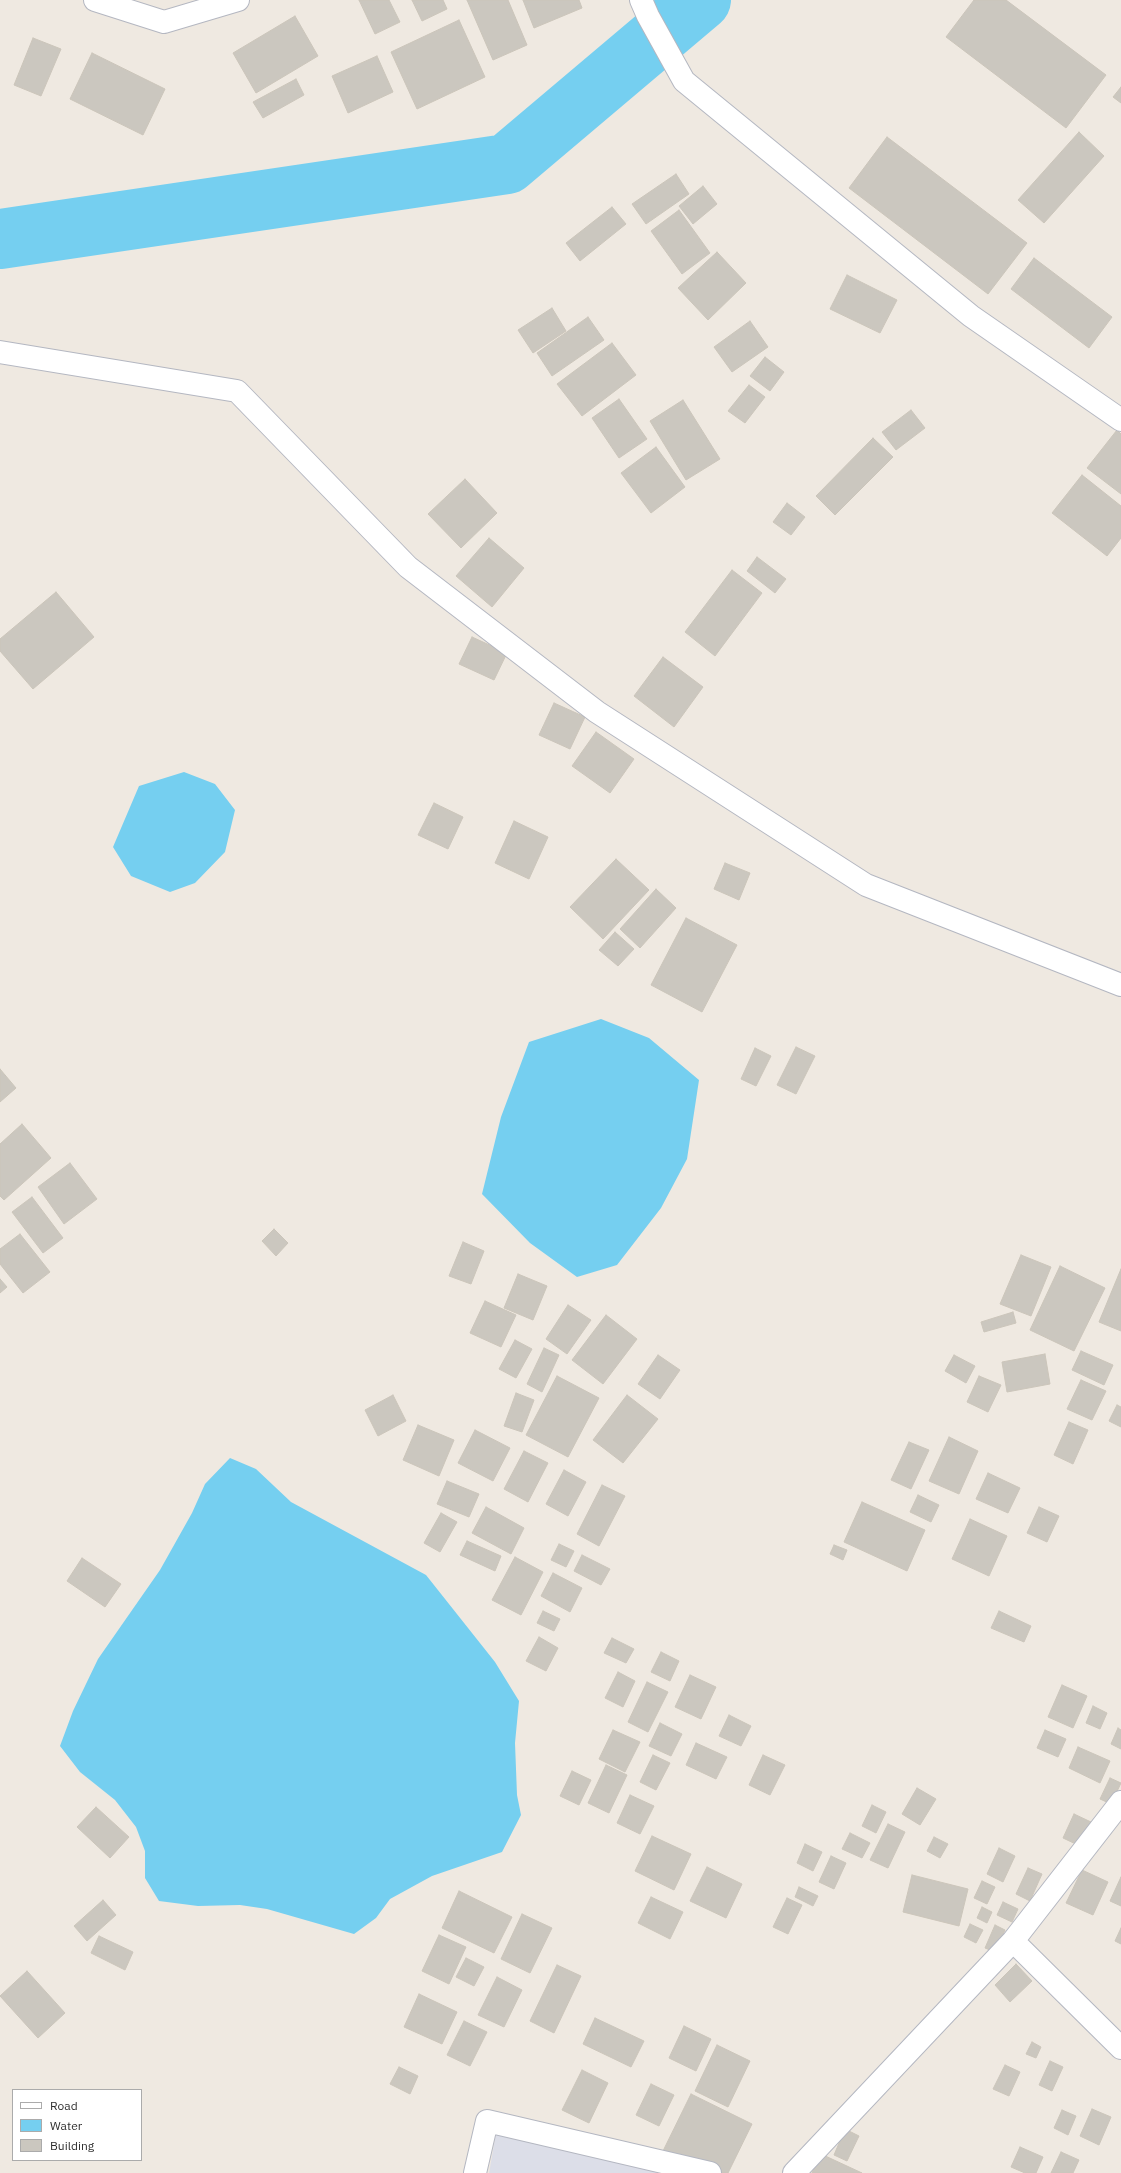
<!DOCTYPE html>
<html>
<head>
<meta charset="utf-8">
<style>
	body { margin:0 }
	#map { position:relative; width:1121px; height:2173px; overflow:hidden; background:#efe9e1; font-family:"IBM Plex Sans",sans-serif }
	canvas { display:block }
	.legend { position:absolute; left:12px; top:2089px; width:130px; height:72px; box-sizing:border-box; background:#fff; border:1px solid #ababab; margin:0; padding:5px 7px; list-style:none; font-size:12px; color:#2e2e2e }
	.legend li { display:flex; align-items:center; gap:8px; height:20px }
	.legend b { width:20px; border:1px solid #ababab }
</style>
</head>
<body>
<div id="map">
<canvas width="1121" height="2173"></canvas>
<ul class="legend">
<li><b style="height:5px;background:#fff"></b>Road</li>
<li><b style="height:11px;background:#75cff0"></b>Water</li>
<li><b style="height:11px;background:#cbc7bf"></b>Building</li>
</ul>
</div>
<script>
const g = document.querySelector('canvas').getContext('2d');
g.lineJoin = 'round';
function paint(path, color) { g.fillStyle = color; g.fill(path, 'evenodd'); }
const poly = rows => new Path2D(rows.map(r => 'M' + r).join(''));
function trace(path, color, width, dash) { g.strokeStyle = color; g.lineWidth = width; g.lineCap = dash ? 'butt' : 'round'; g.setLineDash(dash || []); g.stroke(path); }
const airport = poly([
	[497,2128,687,2173,489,2173]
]);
const water = poly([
	[184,772,215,784,235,810,225,852,195,883,170,892,131,876,113,847,139,786],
	[601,1019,649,1038,699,1080,687,1159,661,1208,617,1265,577,1277,530,1243,482,1194,501,1117,529,1042],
	[230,1458,256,1469,291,1502,426,1575,495,1662,519,1701,515,1743,517,1795,521,1815,502,1852,432,1876,390,1899,376,1918,354,1934,267,1909,240,1905,198,1906,159,1901,145,1878,145,1851,136,1827,115,1800,80,1772,60,1746,73,1711,98,1659,160,1570,192,1513,205,1484]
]);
const river = poly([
	[0,239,507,164,701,0]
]);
const building = poly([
	[359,0,389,0,400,22,375,34,359,0],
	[412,0,443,0,447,9,422,21,412,0],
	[467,0,508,0,527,45,493,60,467,0],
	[523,0,579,0,582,8,534,28,523,0],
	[974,0,1006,0,1106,75,1066,128,946,37,974,0],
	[295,16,318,56,256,93,233,53,295,16],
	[459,20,485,77,417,109,391,52,459,20],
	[33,38,61,49,41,96,14,85,33,38],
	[92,53,165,89,143,135,70,99,92,53],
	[377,56,393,92,348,113,332,76,377,56],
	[296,79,304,95,263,118,253,102,296,79],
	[1121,87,1121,103,1113,97,1121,87],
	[1079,132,1104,156,1044,223,1018,200,1079,132],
	[887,137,1027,243,988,294,849,188,887,137],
	[676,174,689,194,646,224,632,204,676,174],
	[703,186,717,204,693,224,679,206,703,186],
	[612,207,626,224,580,261,566,243,612,207],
	[679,210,710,253,682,274,651,231,679,210],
	[717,252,746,283,708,320,678,288,717,252],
	[1034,258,1112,317,1089,348,1011,289,1034,258],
	[847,275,897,300,880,333,830,309,847,275],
	[552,308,566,331,533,353,518,330,552,308],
	[588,317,604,340,552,376,537,353,588,317],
	[750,321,768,347,732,372,714,347,750,321],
	[612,343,636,375,582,416,557,384,612,343],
	[765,357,784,372,770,391,750,376,765,357],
	[749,385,765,397,745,423,728,411,749,385],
	[619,399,647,439,619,458,592,418,619,399],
	[683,400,720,459,686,480,650,421,683,400],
	[911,410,925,428,896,450,882,432,911,410],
	[1117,430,1121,434,1121,494,1087,468,1117,430],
	[873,438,893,457,835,515,816,496,873,438],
	[656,447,685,487,651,513,621,473,656,447],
	[1082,475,1121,506,1121,538,1107,556,1052,513,1082,475],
	[465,479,497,513,461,548,428,514,465,479],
	[787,503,805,517,791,535,773,522,787,503],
	[489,538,524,568,492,607,456,576,489,538],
	[757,557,786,579,775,593,747,571,757,557],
	[732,570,762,593,715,656,685,632,732,570],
	[56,592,94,637,33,689,0,651,0,639,56,592],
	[472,637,507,653,494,680,459,664,472,637],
	[663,657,703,687,674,727,634,696,663,657],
	[554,703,585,717,570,749,539,735,554,703],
	[596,732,634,759,610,793,572,766,596,732],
	[434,803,463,817,448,849,418,835,434,803],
	[514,821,548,837,529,879,495,863,514,821],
	[616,859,649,890,603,939,570,907,616,859],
	[725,863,750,873,739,900,714,889,725,863],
	[656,889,676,908,640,948,620,929,656,889],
	[686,918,737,945,702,1012,651,985,686,918],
	[615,932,634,949,618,966,599,950,615,932],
	[796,1047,815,1056,796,1094,777,1085,796,1047],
	[755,1048,771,1056,756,1086,741,1079,755,1048],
	[0,1069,16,1088,0,1102,0,1069],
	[22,1124,51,1158,4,1200,0,1196,0,1144,22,1124],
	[70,1163,97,1199,64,1224,38,1187,70,1163],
	[32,1197,63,1238,43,1253,12,1212,32,1197],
	[274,1229,288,1243,276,1256,262,1241,274,1229],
	[20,1234,50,1272,23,1293,0,1264,0,1249,20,1234],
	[463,1242,484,1251,471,1284,449,1276,463,1242],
	[1021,1255,1051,1267,1031,1316,1000,1304,1021,1255],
	[1060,1266,1105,1288,1074,1351,1030,1330,1060,1266],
	[1121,1269,1121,1331,1099,1322,1121,1269],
	[518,1274,547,1286,533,1320,504,1308,518,1274],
	[0,1279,7,1287,0,1293,0,1279],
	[485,1301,516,1315,501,1347,470,1333,485,1301],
	[568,1305,591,1320,567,1354,546,1339,568,1305],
	[1013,1312,1016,1323,984,1332,981,1322,1013,1312],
	[606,1315,637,1339,603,1384,572,1360,606,1315],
	[515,1340,532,1349,516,1378,499,1369,515,1340],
	[544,1348,559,1355,542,1392,527,1384,544,1348],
	[1081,1351,1113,1365,1104,1385,1072,1370,1081,1351],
	[1045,1354,1050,1384,1007,1392,1002,1362,1045,1354],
	[658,1355,680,1370,660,1399,638,1384,658,1355],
	[954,1355,975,1366,966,1383,945,1371,954,1355],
	[557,1376,599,1398,568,1457,526,1435,557,1376],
	[979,1376,1001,1385,988,1412,967,1402,979,1376],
	[1081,1380,1106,1391,1092,1420,1067,1409,1081,1380],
	[516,1393,534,1400,522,1432,504,1426,516,1393],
	[393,1395,406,1421,378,1436,365,1410,393,1395],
	[627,1395,658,1419,623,1463,593,1440,627,1395],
	[1117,1405,1121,1407,1121,1427,1109,1421,1117,1405],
	[1069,1422,1088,1430,1073,1464,1054,1455,1069,1422],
	[418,1425,454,1440,439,1476,403,1460,418,1425],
	[475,1430,510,1448,493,1481,458,1463,475,1430],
	[949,1437,978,1451,959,1494,929,1481,949,1437],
	[909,1442,929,1450,911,1489,891,1480,909,1442],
	[524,1451,548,1463,528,1502,504,1489,524,1451],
	[564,1470,586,1482,568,1516,546,1504,564,1470],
	[988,1473,1020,1488,1008,1513,976,1499,988,1473],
	[447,1481,479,1494,469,1517,437,1504,447,1481],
	[602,1485,625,1496,599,1546,577,1534,602,1485],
	[918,1495,939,1505,931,1522,910,1512,918,1495],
	[862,1502,925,1530,907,1571,844,1542,862,1502],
	[486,1507,524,1528,511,1554,472,1533,486,1507],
	[1039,1507,1059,1516,1047,1542,1027,1533,1039,1507],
	[441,1513,457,1522,440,1552,424,1543,441,1513],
	[970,1519,1007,1536,989,1576,952,1559,970,1519],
	[467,1541,501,1556,495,1571,460,1555,467,1541],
	[559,1544,574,1551,566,1567,551,1560,559,1544],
	[834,1545,847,1550,843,1560,830,1554,834,1545],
	[582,1555,610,1569,601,1585,574,1571,582,1555],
	[515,1557,543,1572,521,1615,492,1600,515,1557],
	[82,1558,121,1584,105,1607,67,1581,82,1558],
	[553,1573,582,1588,570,1612,541,1596,553,1573],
	[543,1611,560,1619,554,1631,537,1623,543,1611],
	[999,1611,1031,1626,1024,1642,991,1628,999,1611],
	[539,1637,558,1648,546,1671,526,1661,539,1637],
	[612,1638,634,1649,626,1663,604,1653,612,1638],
	[661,1652,679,1661,670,1681,651,1672,661,1652],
	[618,1672,635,1681,623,1707,605,1698,618,1672],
	[690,1675,716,1687,701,1719,675,1707,690,1675],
	[647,1682,668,1692,648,1732,628,1722,647,1682],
	[1062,1685,1087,1696,1073,1728,1048,1717,1062,1685],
	[1093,1706,1107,1713,1100,1729,1086,1723,1093,1706],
	[729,1715,751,1726,741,1746,719,1736,729,1715],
	[660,1723,682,1734,671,1756,649,1746,660,1723],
	[1118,1728,1121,1730,1121,1749,1111,1744,1118,1728],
	[613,1730,640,1742,625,1772,599,1759,613,1730],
	[1045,1730,1066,1739,1058,1757,1037,1748,1045,1730],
	[696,1743,727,1757,716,1779,686,1765,696,1743],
	[1078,1747,1110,1761,1100,1783,1069,1768,1078,1747],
	[653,1755,670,1763,656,1790,640,1782,653,1755],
	[763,1755,785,1765,770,1795,749,1785,763,1755],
	[606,1765,627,1775,609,1813,588,1803,606,1765],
	[572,1771,591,1780,579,1805,560,1796,572,1771],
	[1110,1778,1121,1783,1111,1804,1100,1799,1110,1778],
	[917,1788,936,1799,920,1825,902,1814,917,1788],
	[630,1795,654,1806,640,1834,617,1823,630,1795],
	[872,1805,886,1812,876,1833,862,1826,872,1805],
	[96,1807,129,1837,110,1858,77,1827,96,1807],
	[1074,1814,1091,1822,1080,1846,1063,1838,1074,1814],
	[888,1824,905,1832,888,1868,870,1860,888,1824],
	[850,1833,870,1843,862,1858,842,1849,850,1833],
	[652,1836,691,1854,674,1890,635,1871,652,1836],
	[934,1837,948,1844,940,1858,927,1851,934,1837],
	[805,1844,822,1852,813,1871,797,1863,805,1844],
	[999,1848,1015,1856,1003,1882,987,1874,999,1848],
	[831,1856,846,1863,834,1889,819,1882,831,1856],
	[707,1867,742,1884,726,1918,690,1901,707,1867],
	[1028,1868,1042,1874,1030,1901,1016,1894,1028,1868],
	[1082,1870,1108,1882,1093,1915,1066,1903,1082,1870],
	[912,1875,968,1889,959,1926,903,1912,912,1875],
	[1121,1877,1121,1906,1110,1901,1121,1877],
	[982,1881,995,1887,987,1904,974,1898,982,1881],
	[799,1887,818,1896,813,1906,795,1897,799,1887],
	[459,1891,512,1917,494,1953,442,1928,459,1891],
	[651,1897,683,1912,670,1939,638,1923,651,1897],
	[787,1898,802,1905,788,1934,773,1927,787,1898],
	[103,1900,116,1915,87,1941,74,1926,103,1900],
	[1003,1902,1018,1909,1012,1922,997,1915,1003,1902],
	[982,1907,992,1912,987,1923,977,1918,982,1907],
	[522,1914,552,1928,530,1973,501,1959,522,1914],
	[970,1924,983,1930,976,1943,964,1937,970,1924],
	[995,1925,1005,1930,995,1952,985,1948,995,1925],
	[1121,1928,1121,1944,1115,1941,1121,1928],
	[439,1935,466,1947,449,1984,422,1971,439,1935],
	[99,1936,133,1952,125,1970,91,1953,99,1936],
	[466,1958,484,1967,474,1986,456,1977,466,1958],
	[1016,1964,1032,1981,1010,2002,995,1985,1016,1964],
	[557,1965,581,1976,554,2033,530,2021,557,1965],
	[27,1971,65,2013,38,2038,0,1996,27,1971],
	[497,1977,522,1990,504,2027,478,2015,497,1977],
	[419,1994,457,2012,442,2044,404,2027,419,1994],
	[595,2018,644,2041,631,2067,583,2044,595,2018],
	[464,2021,487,2032,470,2066,447,2055,464,2021],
	[684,2026,711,2039,696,2071,669,2058,684,2026],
	[1032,2042,1041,2047,1036,2058,1026,2054,1032,2042],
	[717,2045,750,2061,728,2107,695,2091,717,2045],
	[1050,2061,1063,2067,1052,2091,1039,2085,1050,2061],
	[1005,2065,1020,2072,1009,2096,993,2089,1005,2065],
	[399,2067,418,2076,410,2094,390,2084,399,2067],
	[582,2070,608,2083,589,2123,562,2110,582,2070],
	[651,2084,674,2095,659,2126,636,2115,651,2084],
	[691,2094,752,2124,728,2173,720,2173,663,2151,691,2094],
	[1092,2109,1111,2117,1099,2145,1080,2136,1092,2109],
	[1062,2110,1076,2116,1068,2135,1054,2128,1062,2110],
	[845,2129,859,2136,847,2161,834,2155,845,2129],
	[1020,2147,1043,2157,1036,2173,1025,2173,1011,2167,1020,2147],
	[1061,2152,1079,2160,1073,2173,1051,2173,1061,2152],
	[821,2154,862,2173,812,2173,821,2154]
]);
const minor = poly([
	[95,0,164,22,238,0],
	[641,0,648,16,684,81,971,316,1121,420],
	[0,352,237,391,408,567,597,712,866,885,1121,985],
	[1013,1941,1121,2048],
	[475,2173,487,2121,710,2173],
	[794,2173,1013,1941,1121,1802]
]);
paint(airport, '#dcdee8');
paint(water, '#75cff0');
trace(river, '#75cff0', 60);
paint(building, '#cbc7bf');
trace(building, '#cbc5ba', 1);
trace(minor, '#b4b7c1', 24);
trace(minor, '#fff', 22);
</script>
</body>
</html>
